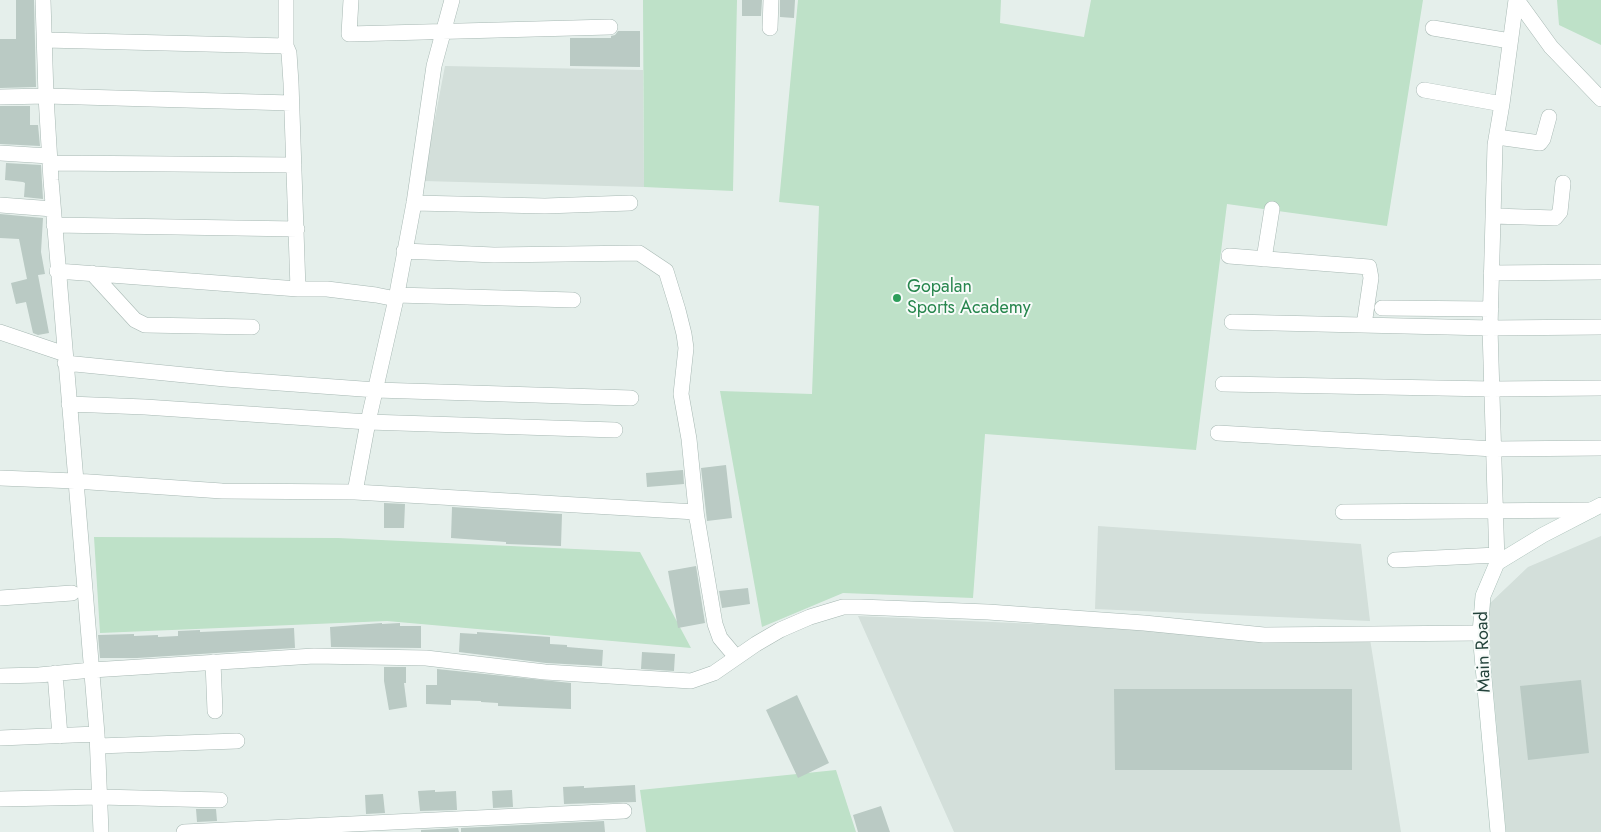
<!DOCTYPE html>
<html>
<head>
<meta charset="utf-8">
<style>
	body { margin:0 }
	canvas { display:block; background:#e5efeb }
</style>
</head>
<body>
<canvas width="1601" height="832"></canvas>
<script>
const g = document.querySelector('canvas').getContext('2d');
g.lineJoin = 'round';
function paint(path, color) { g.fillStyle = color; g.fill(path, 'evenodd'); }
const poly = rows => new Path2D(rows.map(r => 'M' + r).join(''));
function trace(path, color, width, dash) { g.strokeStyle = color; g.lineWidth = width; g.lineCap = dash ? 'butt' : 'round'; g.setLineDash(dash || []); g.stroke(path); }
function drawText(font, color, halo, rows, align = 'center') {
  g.font = font + ' Jost,sans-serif'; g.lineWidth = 4; g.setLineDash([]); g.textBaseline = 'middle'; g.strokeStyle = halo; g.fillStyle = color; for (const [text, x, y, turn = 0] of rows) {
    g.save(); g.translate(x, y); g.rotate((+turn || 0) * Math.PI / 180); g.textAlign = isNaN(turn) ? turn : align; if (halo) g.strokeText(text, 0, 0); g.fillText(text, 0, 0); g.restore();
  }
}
const built = poly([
	[445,66,643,70,644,187,423,181],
	[1098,526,1361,544,1370,621,1095,609],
	[1601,536,1601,832,1506,832,1486,607,1528,567],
	[858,616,1370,639,1401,832,954,832]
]);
const green = poly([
	[643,0,737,0,733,191,644,187],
	[798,0,1001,0,1000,23,1084,37,1091,0,1423,0,1387,226,1227,204,1196,450,985,434,973,598,843,593,762,627,720,391,812,394,819,206,779,202],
	[1557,0,1601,0,1601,45,1559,25],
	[94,537,338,538,640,552,691,648,387,621,100,633],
	[836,770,856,832,646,832,640,790]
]);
const building = poly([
	[16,0,34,0,36,87,0,88,0,39,16,39],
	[742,0,762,0,761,16,742,16],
	[780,0,795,0,794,18,780,17],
	[618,31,640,31,640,67,570,66,570,38,611,38,611,36,615,35],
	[0,106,30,106,30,125,38,125,40,146,0,144],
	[6,163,41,165,43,199,24,197,25,183,23,182,5,180],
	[0,214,43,218,41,252,45,274,38,275,49,333,38,335,33,333,26,302,16,304,11,283,27,279,19,239,0,238],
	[726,465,732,518,707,521,701,468],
	[683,470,684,484,647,487,646,473],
	[384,503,405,504,404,528,384,528],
	[452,507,562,514,561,546,506,544,506,542,451,538],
	[696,566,705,623,678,628,668,571],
	[748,588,750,604,722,608,719,591],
	[382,623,382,624,400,623,400,626,421,626,421,648,331,647,330,627],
	[294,628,295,648,137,658,100,658,98,635,134,634,134,636,158,635,158,637,178,636,178,631,200,630,200,632],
	[477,632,550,637,550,644,567,645,567,647,603,650,602,666,546,663,459,652,460,633,477,634],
	[642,652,675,654,674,671,641,669],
	[384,667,406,667,406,683,404,683,407,707,389,710,384,681],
	[437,669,571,683,571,709,498,706,498,703,481,702,481,701,451,700,451,705,426,704,426,685,437,685],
	[1581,680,1589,753,1528,760,1520,686],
	[1114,689,1352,689,1352,770,1115,770],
	[797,695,829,763,798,778,766,710],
	[635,785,636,802,564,804,563,787,584,786,584,788],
	[435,790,435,792,456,791,457,810,420,811,418,791],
	[512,790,513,807,493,808,492,791],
	[383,794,385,813,366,814,365,795],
	[881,806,890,832,858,832,853,815],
	[196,809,216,809,217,821,197,822],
	[604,821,605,832,461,832,461,828],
	[458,828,459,832,421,832,421,830]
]);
const street = poly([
	[43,0,46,96,51,180,97,734,101,832],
	[286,0,286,46,289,53,291,83,298,289],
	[351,0,349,34,610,27],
	[1517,0,1551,47,1601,99],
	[770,28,771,0],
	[1433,28,1510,41],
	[45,40,286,46],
	[1424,90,1502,104],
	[0,97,46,96,291,103],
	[1497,137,1540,143,1543,139,1549,117],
	[0,153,49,156],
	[50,163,294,165],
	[414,203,545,206,630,203],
	[0,205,53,209],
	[1493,216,1555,218,1560,212,1563,183],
	[54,225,297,229],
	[404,251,494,255,639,253,666,271,678,310,684,334,686,348,681,394,689,439,697,520],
	[1229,256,1369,267,1371,278,1364,325],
	[1264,259,1272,209],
	[57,271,298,289,327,289,376,295,396,299],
	[92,273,135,320,145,325,252,327],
	[1491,273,1601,272],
	[396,295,573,300],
	[1382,308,1491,309],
	[1232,322,1490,328,1601,327],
	[0,332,65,354],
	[65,363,225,379,376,390,631,398],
	[1223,384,1492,389,1601,388],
	[69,404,145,407,368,422,615,430],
	[1218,433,1494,449,1601,448],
	[0,478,75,481,222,491,355,492,696,512,715,624,720,638,736,657],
	[355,492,368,422,396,299,414,203,434,66,452,0],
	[1343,512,1591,510],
	[1395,560,1497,555],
	[1497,563,1490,328,1495,145,1502,104,1516,0],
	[0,598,72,593],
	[213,662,215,711],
	[55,673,60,736],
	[0,676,39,675,92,670,314,656,426,658,545,672,691,681,714,673,756,644,780,630,810,617,843,607,860,607,988,612,1144,623,1264,635,1480,633],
	[0,738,97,734],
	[98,746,237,741],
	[0,799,100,797,220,800],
	[184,832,624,811]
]);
const secondary = poly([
	[1498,832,1480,633,1483,596,1497,563,1543,535,1601,505]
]);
const markers = [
	[897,298,5,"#2e9e5b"]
];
const leisureNames = [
	["Gopalan",907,288],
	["Sports Academy",907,309]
];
const streetNames = [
	["Main Road",1484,652,-92]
];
paint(built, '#d3dfda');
paint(green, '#bee1c8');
paint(building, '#bacac4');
trace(street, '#a7b8b3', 16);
trace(secondary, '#a3bbb3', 16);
trace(street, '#fff', 15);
trace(secondary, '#fff', 15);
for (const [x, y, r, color] of markers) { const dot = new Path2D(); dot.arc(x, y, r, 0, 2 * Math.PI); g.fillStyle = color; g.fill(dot); trace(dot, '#f7fbf9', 2); }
drawText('18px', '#27864d', '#f7fbf9', leisureNames, 'left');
drawText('18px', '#23433b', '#f7fbf9', streetNames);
</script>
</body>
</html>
